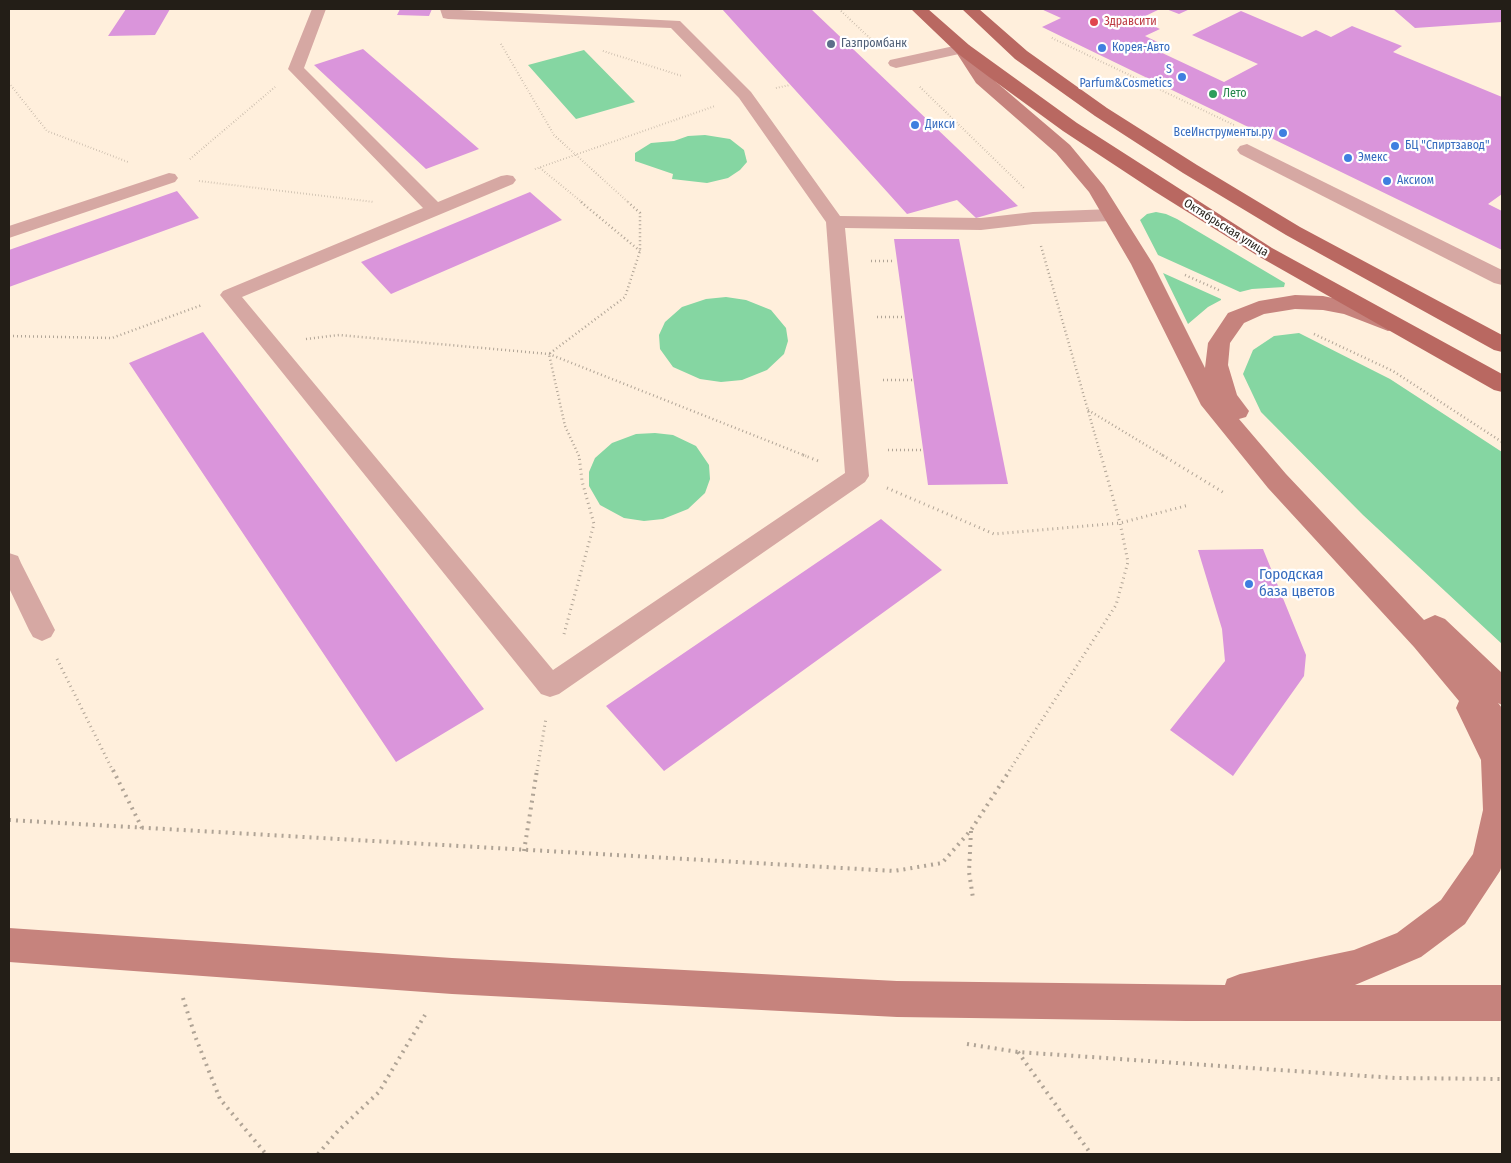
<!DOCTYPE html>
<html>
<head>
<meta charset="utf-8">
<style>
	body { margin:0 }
	#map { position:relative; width:1511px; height:1163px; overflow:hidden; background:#ffefdc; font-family:"Fira Sans Condensed",sans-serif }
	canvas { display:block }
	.frame { position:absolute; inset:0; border:10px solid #231e17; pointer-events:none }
</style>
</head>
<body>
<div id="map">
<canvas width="1511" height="1163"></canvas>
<div class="frame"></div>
</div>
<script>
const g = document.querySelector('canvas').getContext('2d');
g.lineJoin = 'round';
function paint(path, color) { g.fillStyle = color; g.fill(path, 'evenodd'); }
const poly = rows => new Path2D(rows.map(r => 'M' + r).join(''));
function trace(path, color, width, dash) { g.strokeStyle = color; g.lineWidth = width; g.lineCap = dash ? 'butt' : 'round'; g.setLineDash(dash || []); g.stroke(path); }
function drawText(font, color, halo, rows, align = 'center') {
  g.font = font + ' "Fira Sans Condensed",sans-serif'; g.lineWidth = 4.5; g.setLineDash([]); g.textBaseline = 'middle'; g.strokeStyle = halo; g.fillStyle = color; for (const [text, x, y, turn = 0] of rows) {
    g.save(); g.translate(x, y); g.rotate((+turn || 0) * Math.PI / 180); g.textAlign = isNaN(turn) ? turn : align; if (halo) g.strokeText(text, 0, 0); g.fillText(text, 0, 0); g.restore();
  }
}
const green = poly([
	[584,50,635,102,576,119,528,65],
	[705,135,730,139,744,150,747,162,740,170,728,178,707,183,672,179,673,174,635,161,635,153,651,143,674,141,688,136],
	[1156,212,1166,214,1177,219,1285,283,1284,287,1252,289,1240,292,1158,255,1140,220,1147,214],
	[1163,273,1221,299,1221,300,1208,307,1188,324],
	[726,297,746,300,771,310,786,328,788,341,784,354,767,370,742,380,721,382,700,379,673,367,660,349,659,335,665,322,682,307,706,299],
	[1299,333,1390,379,1502,452,1502,644,1363,515,1261,412,1243,374,1253,350,1274,336],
	[655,433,673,435,696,446,709,465,710,479,705,493,688,509,663,519,644,521,624,518,600,505,589,486,589,472,595,458,612,443,636,434]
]);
const building = poly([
	[126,9,170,9,155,35,108,36],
	[400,9,432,9,429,16,397,15],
	[722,9,811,9,1018,206,976,218,957,200,907,214],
	[1041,9,1160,9,1139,19,1160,29,1145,36,1168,47,1158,51,1224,82,1258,64,1192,35,1241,11,1302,37,1316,30,1331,37,1352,26,1402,46,1393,52,1502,97,1502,194,1488,204,1502,211,1502,250,1042,27,1061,18],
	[1166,9,1190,9,1179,14],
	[1393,9,1502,9,1502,22,1415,28],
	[363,49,479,149,426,169,314,65],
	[177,191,199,218,9,287,9,250],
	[530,192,562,220,391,294,361,262],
	[894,239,959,239,1008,484,928,485],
	[203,332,484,709,396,762,129,363],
	[881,519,942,570,664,771,606,706],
	[1263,549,1306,655,1304,676,1233,776,1170,730,1225,661,1222,629,1198,550]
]);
const pathFar3 = poly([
	[839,9,876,44],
	[1052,38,1234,125],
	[501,44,554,135,629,203],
	[603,51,682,76],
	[9,83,47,131,128,162],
	[920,87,1025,189],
	[776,88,790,85],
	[190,159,275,87],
	[540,168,583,203],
	[535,169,715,106],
	[199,181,374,202]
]);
const pathFar2 = poly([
	[581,202,640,251],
	[1041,246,1101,456],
	[871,261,895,261],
	[1185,275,1221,291],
	[877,317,904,317],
	[1314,334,1393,371,1502,442],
	[9,336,112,338,202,305],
	[306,339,339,335,549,354,806,456],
	[883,380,913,380],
	[1088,410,1164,456],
	[888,450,923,450],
	[579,456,565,426,549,354,625,297,640,251,640,213,628,202]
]);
const pathFar1 = poly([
	[803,455,821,462],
	[1162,455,1226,494],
	[887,488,994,534,1120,523,1189,505],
	[564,634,594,524,582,481,579,455],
	[57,659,113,771],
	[537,771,546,718],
	[1009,771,1116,605,1128,562,1120,523,1101,455]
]);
const path = poly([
	[113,770,142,828],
	[9,820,894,871,942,863,971,830,1010,770],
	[971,831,969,872,973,898],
	[524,851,537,770],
	[183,998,195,1036,220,1099,266,1154],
	[967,1044,1018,1052,1395,1078,1502,1079],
	[1018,1052,1091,1154],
	[318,1154,338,1131,379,1092,425,1015]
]);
const lane = poly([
	[312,9,326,9,304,68,438,202,501,176,507,175,513,176,516,180,513,184,242,297,553,670,845,473,826,222,739,98,671,28,448,19,443,18,440,9,680,21,751,92,840,216,981,218,1033,212,1112,209,1119,211,1121,215,1119,219,1112,221,1033,224,981,230,845,228,869,476,865,482,559,694,550,697,541,694,220,295,223,291,423,208,288,69,312,9],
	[963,44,968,46,971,49,968,52,896,68,890,66,888,63,890,60,963,44],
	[169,173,175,174,178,178,175,182,9,238,9,226,169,173],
	[9,553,18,556,21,563,55,630,51,637,42,641,33,637,29,630,9,588,9,553]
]);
const street = poly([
	[1247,144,1502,270,1502,285,1494,283,1240,154,1237,150,1240,146,1247,144]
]);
const secondary = poly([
	[963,44,969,45,989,76,1070,145,1104,186,1153,264,1205,368,1208,343,1228,313,1259,301,1295,295,1323,296,1357,303,1396,319,1399,324,1396,329,1388,331,1344,314,1323,310,1295,309,1264,314,1244,323,1230,343,1228,365,1237,395,1249,411,1246,417,1239,419,1286,474,1424,620,1435,615,1445,619,1502,673,1502,705,1498,703,1502,708,1502,865,1500,871,1465,924,1421,957,1355,985,1502,985,1502,1021,1186,1021,897,1017,452,994,9,962,9,928,452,958,897,981,1225,985,1227,979,1240,974,1354,950,1397,933,1441,900,1473,854,1483,810,1481,760,1456,708,1459,701,1414,647,1268,488,1201,405,1131,264,1089,192,1056,153,976,83,954,49,957,45,963,44]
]);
const primary = poly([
	[911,9,928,9,969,45,1077,123,1272,248,1502,374,1502,392,1494,390,1258,256,1154,191,1063,131,993,80,957,53,911,9],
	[962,9,979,9,1027,51,1107,108,1197,165,1300,227,1502,335,1502,352,1494,350,1286,235,1183,173,1095,116,1015,59,962,9]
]);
const markers = [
	[1094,22,5,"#e0444e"],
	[831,44,5,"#5c6f8a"],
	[1102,48,5,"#3f7fe0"],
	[1182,77,5,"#3f7fe0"],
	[1213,94,5,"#2e9e5b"],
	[915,125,5,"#3f7fe0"],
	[1283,133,5,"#3f7fe0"],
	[1395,146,5,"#3f7fe0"],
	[1348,158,5,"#3f7fe0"],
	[1387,181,5,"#3f7fe0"],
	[1249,584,5,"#3f7fe0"]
];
const farHealthnames = [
	["Здравсити",1104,22]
];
const farServicenames = [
	["Газпромбанк",841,44]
];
const farShopnames = [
	["Корея-Авто",1112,48],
	["S",1172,70,"right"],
	["Parfum&Cosmetics",1172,84,"right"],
	["Дикси",925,125],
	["ВсеИнструменты.ру",1273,133,"right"],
	["БЦ \"Спиртзавод\"",1405,146],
	["Эмекс",1358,158],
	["Аксиом",1397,181]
];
const farLeisurenames = [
	["Лето",1223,94]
];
const farStreetnames = [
	["Октябрьская улица",1226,228,32]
];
const shopNames = [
	["Городская",1259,575],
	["база цветов",1259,592]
];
paint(green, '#85d6a2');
paint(building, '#da95db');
trace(pathFar3, '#b0a496', 2, [0.5, 2.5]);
trace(pathFar2, '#b0a496', 2.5, [1, 3]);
trace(pathFar1, '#b0a496', 3, [1, 4]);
trace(path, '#b0a496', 4, [2, 5]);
paint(lane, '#d6a8a3');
paint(street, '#d6a8a3');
paint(secondary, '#c6837d');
paint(primary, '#b96861');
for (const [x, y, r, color] of markers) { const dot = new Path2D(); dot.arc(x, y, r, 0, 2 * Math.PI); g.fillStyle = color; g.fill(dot); trace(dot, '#fff', 2); }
drawText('12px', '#be3a42', '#fff', farHealthnames, 'left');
drawText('12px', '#4e5e75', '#fff', farServicenames, 'left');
drawText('12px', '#366cbe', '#fff', farShopnames, 'left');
drawText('12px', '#27864d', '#fff', farLeisurenames, 'left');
drawText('12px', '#231e17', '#fff', farStreetnames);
drawText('15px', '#366cbe', '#fff', shopNames, 'left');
</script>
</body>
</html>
